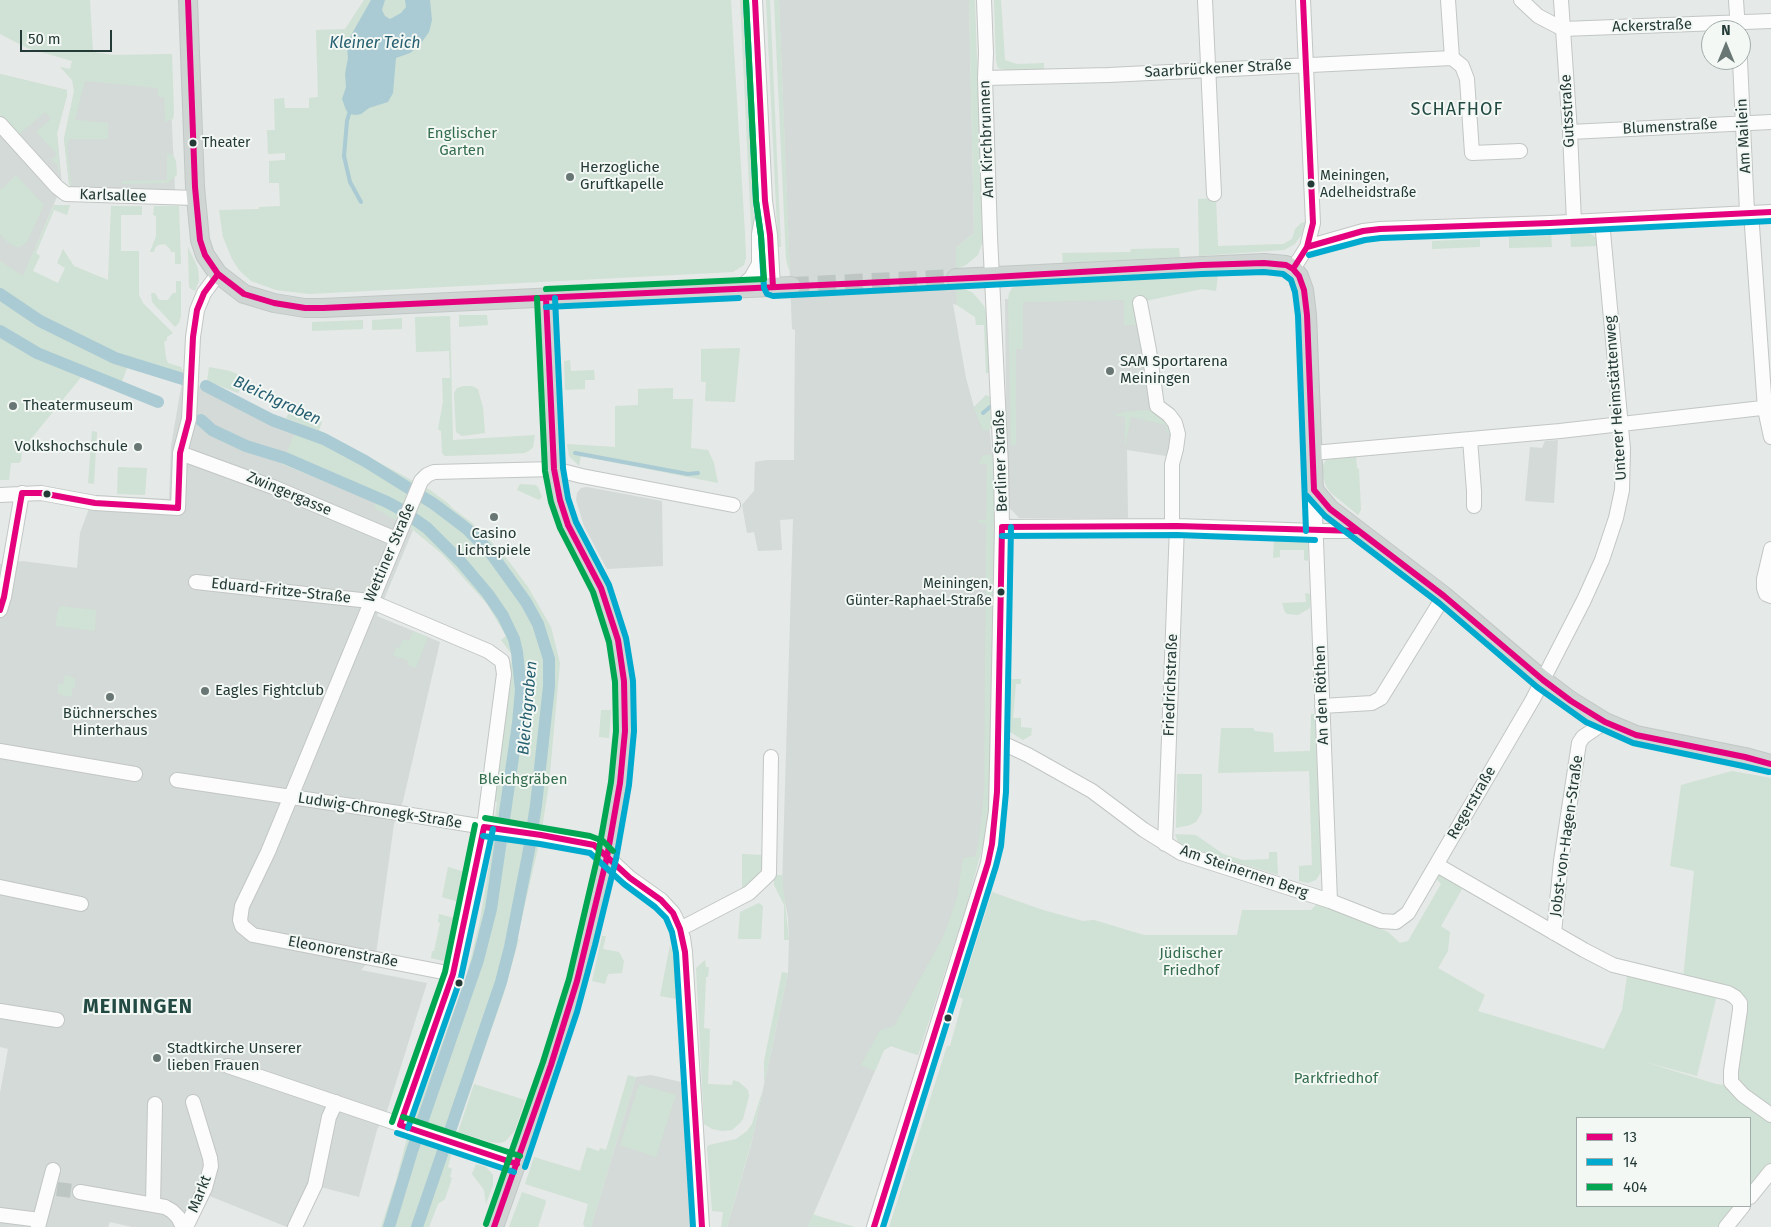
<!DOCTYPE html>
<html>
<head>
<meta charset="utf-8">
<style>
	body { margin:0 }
	#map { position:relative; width:1771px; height:1227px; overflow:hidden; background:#e5e9e7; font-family:"Fira Sans",sans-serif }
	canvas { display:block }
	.legend { position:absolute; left:1576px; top:1117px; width:175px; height:90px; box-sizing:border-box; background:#f3f8f5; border:1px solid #a0aca9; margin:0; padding:6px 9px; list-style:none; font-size:15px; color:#243a36 }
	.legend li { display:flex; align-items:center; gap:10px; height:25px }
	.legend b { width:25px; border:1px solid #a0aca9 }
	.north { position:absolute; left:1701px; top:20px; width:50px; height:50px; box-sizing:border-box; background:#f3f8f5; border:1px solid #a0aca9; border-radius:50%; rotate:0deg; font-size:14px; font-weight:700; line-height:20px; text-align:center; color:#243a36 }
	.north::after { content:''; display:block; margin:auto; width:18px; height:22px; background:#687774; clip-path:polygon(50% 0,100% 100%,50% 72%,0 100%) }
	.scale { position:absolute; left:20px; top:30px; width:92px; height:22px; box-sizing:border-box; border:2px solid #243a36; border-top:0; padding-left:6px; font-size:15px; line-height:18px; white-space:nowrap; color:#243a36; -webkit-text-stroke:4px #f3f8f5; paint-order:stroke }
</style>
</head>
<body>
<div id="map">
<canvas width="1771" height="1227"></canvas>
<ul class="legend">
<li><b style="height:6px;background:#e5007d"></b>13</li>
<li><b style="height:6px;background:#00a9ce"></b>14</li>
<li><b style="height:6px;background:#00a651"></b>404</li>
</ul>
<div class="north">N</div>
<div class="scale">50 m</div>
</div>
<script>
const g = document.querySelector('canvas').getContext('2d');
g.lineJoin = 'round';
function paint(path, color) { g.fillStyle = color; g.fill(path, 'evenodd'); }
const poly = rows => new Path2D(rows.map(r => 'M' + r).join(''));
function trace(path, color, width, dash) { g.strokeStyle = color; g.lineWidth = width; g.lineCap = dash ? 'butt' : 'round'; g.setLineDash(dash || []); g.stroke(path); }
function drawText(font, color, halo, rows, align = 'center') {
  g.font = font + ' "Fira Sans",sans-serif'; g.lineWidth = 4; g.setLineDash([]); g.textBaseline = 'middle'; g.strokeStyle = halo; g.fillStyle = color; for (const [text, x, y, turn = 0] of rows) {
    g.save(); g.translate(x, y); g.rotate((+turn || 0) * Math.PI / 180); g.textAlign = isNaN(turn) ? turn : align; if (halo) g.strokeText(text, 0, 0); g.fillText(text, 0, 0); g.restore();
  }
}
const built = poly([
	[779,0,969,0,974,233,956,248,957,305,953,304,966,378,974,407,986,395,992,455,992,580,987,818,918,1055,891,1046,884,1050,808,1227,727,1227,751,1145,788,973,789,940,788,917,782,887,793,519,780,520,782,550,758,551,754,532,747,533,742,505,754,491,755,462,766,460,794,460,795,330,792,329],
	[79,70,170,83,175,190,74,187,72,189,69,184,64,139],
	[0,74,67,90,67,95,57,133,62,185,23,277,0,261],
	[1138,297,1155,409,1173,435,1166,456,1127,450,1128,518,1019,518,1007,505,1005,299],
	[182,382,207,388,252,412,297,429,282,464,376,502,402,524,413,530,377,616,440,642,403,801,394,824,376,954,361,970,427,983,387,1111,377,1130,359,1197,321,1187,301,1227,287,1227,207,1195,194,1227,132,1227,110,1222,108,1227,0,1227,0,1093,8,1049,0,1047,0,564,22,561,77,568,80,533,94,495,169,499,171,446],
	[1558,440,1554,503,1525,501,1530,447,1542,448,1545,441],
	[587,487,662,501,663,566,607,569,584,526,576,500,577,493,581,488],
	[651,1075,681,1082,687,1158,692,1186,693,1227,591,1227,636,1077]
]);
const green = poly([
	[0,0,90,0,93,52,113,55,172,54,174,113,173,119,165,122,164,97,158,97,158,88,85,81,75,120,108,123,108,139,69,139,67,147,72,189,69,184,64,139,74,91,72,80,60,67,70,69,72,61,27,48,0,34],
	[364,0,731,0,745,234,746,258,744,265,733,272,309,294,276,290,251,281,239,270,232,259,223,237,219,210,259,209,259,207,280,206,279,183,269,183,269,161,285,160,285,153,268,154,267,130,275,130,274,99,284,98,285,108,309,108,309,98,318,97,316,30,345,29],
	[740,0,744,0,755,248,752,248],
	[766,0,770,0,781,247,778,247],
	[774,0,779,0,790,271,788,267,786,259],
	[969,0,975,0,983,241,978,255,966,265,956,269,956,248,974,233],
	[994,0,1001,0,1005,60,1017,64,1044,63,1044,69,1007,70,998,68,996,61],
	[0,74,67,90,67,95,57,133,60,171,58,171,58,166,51,160,57,154,36,132,51,119,45,112,17,136,0,117],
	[167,154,173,155,176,161,177,175,168,183,122,184,122,181,167,180],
	[16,175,44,205,27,242,20,247,16,247,7,242,0,234,0,189,3,188],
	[1216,198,1218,246,1283,244,1292,239,1295,229,1301,223,1305,222,1302,234,1295,244,1284,250,1199,256,1198,199],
	[54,205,70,205,67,215,54,210,36,253,40,256,33,271,58,283,65,268,57,263,63,249,74,266,108,280,111,206,142,206,142,215,121,215,121,251,139,251,139,295,143,303,173,333,167,337,167,340,164,342,166,358,168,363,181,367,186,377,130,360,121,384,112,380,109,386,82,376,22,450,21,461,19,463,11,463,9,480,0,480,0,261,23,276],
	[154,206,179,206,181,264,175,264,175,252,171,252,170,249,165,244,158,245,155,248,154,252,150,252,156,236,156,216,153,215],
	[1570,231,1587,231,1595,237,1599,246,1571,247],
	[1549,232,1551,232,1552,247,1509,248,1509,237,1548,236],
	[1480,239,1480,247,1432,249,1432,241],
	[188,247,198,268,199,281,195,291,191,289,189,287],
	[1179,248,1180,257,1063,263,1062,253,1130,252,1131,249],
	[1218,274,1216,291,1202,289,1136,303,1136,325,1124,325,1124,300,1023,302,1023,349,1016,349,1016,445,1011,445,1008,300,1009,293,1012,288,1023,284],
	[176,281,181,281,181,316,179,323,175,327,152,302,151,293,155,293,159,300,168,300,173,293,176,293],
	[956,287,965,289,973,293,984,306,988,319,991,373,986,373,984,325,976,325,975,317,957,305],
	[459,315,487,315,488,325,459,327],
	[450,316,453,440,535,435,533,447,530,450,525,453,507,454,445,456,442,453,441,431,438,429,443,402,442,378,450,378,449,351,416,352,415,317],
	[402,318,402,329,372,330,372,320],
	[363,320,363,329,312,331,312,322],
	[740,348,735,402,705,401,706,382,701,382,701,349],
	[570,360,571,371,594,370,595,380,585,380,585,389,565,390,564,361],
	[209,367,230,371,246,378,238,393,207,381],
	[463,386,472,386,478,389,483,408,485,433,462,436,456,432,454,393,457,388],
	[673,388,673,399,693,399,691,448,708,450,714,463,718,483,581,456,579,466,569,456,567,444,615,447,615,406,638,405,638,389],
	[986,395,990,397,991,428,987,431,982,429,974,408],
	[294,408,322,422,319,430,430,490,449,504,452,508,471,522,486,536,507,559,528,587,551,627,560,663,549,784,541,835,517,939,519,939,503,996,449,1152,451,1155,448,1167,452,1169,450,1177,452,1178,445,1199,438,1204,429,1227,381,1227,396,1181,407,1138,467,975,480,920,497,819,495,818,497,802,494,801,512,655,501,640,506,636,487,604,442,554,413,530,374,508,376,502,282,464,295,432,301,424,286,418,291,409,292,410],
	[1147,410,1160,413,1169,425,1172,435,1167,433,1166,425,1131,417,1125,448,1125,417,1115,416,1116,414,1125,412],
	[92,431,97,432,94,484,88,483],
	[986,455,992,455,996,458,992,766,991,792,986,834,967,904,918,1055,891,1046,884,1050,875,1071,861,1065,880,1030,894,1026,943,937,957,898,963,858,976,856,980,832,984,791,986,524,980,523,978,521,978,520,986,520,987,464,979,464,982,456],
	[1356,456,1357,468,1359,469,1361,510,1358,515,1331,493,1326,486,1322,472,1322,467,1326,460],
	[118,467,147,468,145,495,117,494],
	[520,484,535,485,538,487,542,497,539,500,517,490],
	[1274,539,1304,540,1308,543,1308,561,1304,560,1304,550,1280,550,1280,557,1273,558],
	[1305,593,1310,594,1310,608,1298,615,1287,614,1285,612,1282,603,1306,602],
	[59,606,96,610,95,631,55,626],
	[413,631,428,637,416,668,407,665,408,661,393,655,396,647,399,648,403,639,409,641],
	[65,675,69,676,75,679,75,687,72,688,72,697,58,694,58,684,63,684],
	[1011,679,1021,679,1021,684,1016,684,1013,718,1021,718,1021,727,1032,728,1031,734,1033,734,1023,740,1010,732],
	[601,710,611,710,609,738,599,737],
	[1311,714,1315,714,1321,872,1316,880,1308,883,1299,881,1299,866,1312,865,1309,771,1218,773,1221,728,1253,728,1255,731,1273,733,1274,752,1310,751],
	[1732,771,1771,778,1771,1109,1737,1083,1734,1072,1745,1004,1719,987,1697,1076,1642,1061,1716,1084,1726,1085,1771,1119,1771,1163,1750,1191,1750,1118,1577,1118,1577,1206,1738,1206,1721,1227,889,1227,947,1046,950,1046,963,999,959,997,992,892,1043,910,1083,921,1094,920,1144,935,1237,935,1242,910,1311,910,1319,902,1388,932,1400,943,1408,941,1441,884,1435,877,1441,873,1462,887,1461,891,1441,926,1450,932,1448,951,1438,968,1485,995,1478,1011,1604,1049,1622,1010,1627,976,1682,989,1694,871,1670,866,1681,785],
	[1177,774,1202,774,1202,812,1196,822,1190,825,1176,828],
	[1175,834,1196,835,1223,854,1243,860,1269,859,1269,852,1277,852,1278,875,1183,846,1178,842],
	[742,854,763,855,763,865,760,872,747,885,742,889],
	[448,867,465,872,459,902,442,897],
	[774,875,782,875,789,940,784,940,784,905,774,885],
	[759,903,763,906,761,939,738,939,740,912],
	[439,914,454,918,445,959,443,961,431,958,432,951,434,951,440,923,438,922],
	[602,936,606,936,603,949,619,952,624,961,622,973,608,974,605,984,592,981],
	[670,945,675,956,677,999,660,996],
	[705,960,706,967,709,967,708,977,706,977,704,1028,710,1029,708,1084,732,1085,733,1080,739,1082,748,1090,749,1096,743,1119,740,1123,732,1130,722,1131,712,1129,704,1124,696,968],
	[782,972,788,973,764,1084,764,1061],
	[628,1075,636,1077,591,1227,585,1227,583,1224,588,1204,525,1184,534,1157,580,1171,587,1147,599,1151,600,1148,606,1150],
	[474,1084,525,1100,515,1130,506,1141,500,1143,490,1142,458,1132],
	[639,1084,676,1095,656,1157,620,1145],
	[763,1089,752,1140,727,1227,721,1227,723,1212,712,1211,707,1147,709,1145,736,1139,747,1131,752,1124],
	[476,1164,486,1167,493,1175,493,1185,486,1204,484,1190,472,1174],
	[522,1192,545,1200,546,1202,538,1227,509,1227],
	[813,1214,818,1216,855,1227,808,1227]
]);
const water = poly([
	[371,0,385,0,382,10,385,16,390,19,401,13,406,7,405,0,430,0,432,20,429,32,419,46,410,53,396,58,393,93,388,102,369,108,361,114,356,115,349,114,346,110,342,99,346,87,345,74,348,58,347,48,350,37]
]);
const stream = poly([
	[349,114,347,121,344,156,350,182,361,202],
	[983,413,990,407],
	[575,453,688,474,698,473]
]);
const canal = poly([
	[0,294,40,321,115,358,186,380],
	[0,331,37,353,158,402],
	[206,386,272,420,324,439,365,461,434,504,467,529,490,552,526,602,538,624,549,659,549,686,536,805,529,850,510,947,501,982,417,1227],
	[201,420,212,430,246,446,285,458,387,502,400,509,427,528,461,562,488,594,503,616,514,639,517,652,521,690,518,723,491,909,478,960,412,1151,389,1227]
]);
const minorTunnel = poly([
	[57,1189,80,1192]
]);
const majorTunnel = poly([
	[791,286,956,278]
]);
const minor = poly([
	[755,0,765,201,770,235,773,287],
	[1205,0,1214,194],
	[1448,0,1452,58,1462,66,1467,79,1472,153,1520,151],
	[1521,0,1538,16,1563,29],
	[1561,0,1570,132,1574,222],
	[1736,0,1738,30],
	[1563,29,1771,21],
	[1740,60,1747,212],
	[985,78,1109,75,1452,58],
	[0,124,57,187,66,194,196,198],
	[1570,132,1771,122],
	[1751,212,1765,409,1771,437],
	[1307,247,1363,231,1380,229,1550,223,1771,212],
	[1293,269,1307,247,1313,223,1303,0],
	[739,289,751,278,759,264,759,234,763,213],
	[1140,303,1149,350,1157,406,1169,415,1175,423,1178,434,1176,449,1172,464,1172,526],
	[1470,439,1474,491,1474,506],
	[180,453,273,487,396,539],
	[1313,453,1560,431,1771,407],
	[1314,490,1330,901],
	[0,495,41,493,95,503,178,508,180,453,189,419,193,337,197,310,204,293,218,274],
	[1002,527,1177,526,1315,531,1358,531],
	[1771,549,1764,579,1764,588,1766,594,1771,596],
	[196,582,370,601,488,651,502,661,504,674,484,827,453,974,400,1125],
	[0,610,4,597,22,493],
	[1322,706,1372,703,1381,698,1444,596],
	[998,741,1028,755,1092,791,1144,830,1181,853,1330,901,1381,921,1396,922,1408,913,1533,699,1584,600,1602,560,1616,518,1622,490,1623,449,1602,221],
	[0,751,135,774],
	[177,780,399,813,588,844,598,848,630,878,661,900,673,913,677,921,683,938,685,952,702,1227],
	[1165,844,1177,526],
	[1437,865,1584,950,1613,965,1728,993,1735,997,1740,1003,1740,1010,1731,1071,1731,1082,1743,1095,1771,1115],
	[0,887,81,904],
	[680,929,749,893,769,874,771,757],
	[1554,933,1561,861,1579,743,1583,737,1605,722],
	[453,974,253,935,242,926,240,920,242,906,268,852,421,481,427,475,434,472,554,469,582,476,733,505],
	[0,1011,57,1020],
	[228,1066,517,1164],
	[80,1192,165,1207,172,1211,178,1217,183,1227],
	[1750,1197,1771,1171],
	[153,1205,155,1104],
	[0,1215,40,1220],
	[38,1227,53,1170],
	[186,1227,205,1188,211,1166,210,1158,193,1102],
	[295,1227,315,1185,329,1117,336,1102],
	[874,1227,988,863,996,811,1002,527,1001,466,990,236,985,78,986,53,984,0],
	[1726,1227,1743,1206]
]);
const major = poly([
	[188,0,195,187,200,240,205,255,218,274,244,294,274,303,305,308,323,308,791,286],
	[956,278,1264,263,1286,265,1293,269,1299,276,1304,290,1307,315,1314,490,1330,509,1444,596,1543,680,1571,701,1605,722,1636,735,1745,757,1771,764],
	[494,1227,551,1065,577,981,607,857,620,783,625,731,624,681,618,640,608,606,601,588,568,525,560,500,554,469,546,298]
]);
const bus1 = poly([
	[188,0,195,187,200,240,205,255,218,274,244,294,274,303,305,308,323,308,993,277,1202,265,1264,263,1286,265,1293,269,1299,276,1304,290,1307,315,1314,490,1330,509,1444,596,1543,680,1571,701,1605,722,1636,735,1745,757,1771,764],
	[755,0,765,201,770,235,773,287],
	[1307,247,1363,231,1380,229,1550,223,1771,212],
	[1293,269,1307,247,1313,223,1303,0],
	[1002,527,1177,526,1358,531],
	[0,610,4,597,22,493,41,493,95,503,178,508,180,453,189,419,193,337,197,310,204,293,218,274],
	[484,827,541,835,594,845,630,878,661,900,673,913,680,929,685,952,702,1227],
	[400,1125,453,974,484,827],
	[400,1125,517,1164],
	[494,1227,551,1065,577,981,607,857,620,783,625,731,624,681,618,640,601,588,568,525,560,500,554,469,546,298],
	[874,1227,988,863,992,844,997,792,1002,527]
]);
const bus2 = poly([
	[746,0,756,201,761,236,764,288,767,294,773,296,1202,274,1264,272,1283,274,1291,280,1295,292,1298,316,1306,531],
	[1309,255,1365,240,1381,238,1550,232,1771,221],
	[546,307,739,298],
	[1307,496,1325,516,1439,603,1537,687,1586,722,1633,743,1743,766,1769,772],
	[1002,536,1177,535,1315,540],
	[483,836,540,844,590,853,624,884,655,907,666,918,672,932,676,953,693,1227],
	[408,1128,461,977,493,829],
	[397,1133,514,1172],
	[525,1167,577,1012,595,945,616,859,629,785,634,731,633,681,626,638,609,585,576,522,568,498,563,468,555,298],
	[883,1227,996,866,1001,846,1006,792,1011,527]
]);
const bus3 = poly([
	[546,289,764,279,761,236,756,201,746,0],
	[485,818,590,836,603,841,613,851],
	[403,1117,520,1156],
	[392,1122,445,972,475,825],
	[486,1224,543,1062,569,979,598,855,611,782,616,731,615,682,609,642,593,592,560,528,551,502,545,471,537,298]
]);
const markers = [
	[193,143,4.5,"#243a36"],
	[570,177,5,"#687774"],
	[1311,184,4.5,"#243a36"],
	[1110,371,5,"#687774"],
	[13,406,5,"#687774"],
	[138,447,5,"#687774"],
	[47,494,4.5,"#243a36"],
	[494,517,5,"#687774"],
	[1001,592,4.5,"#243a36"],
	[205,691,5,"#687774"],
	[110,697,5,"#687774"],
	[459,983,4.5,"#243a36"],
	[948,1018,4.5,"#243a36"],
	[157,1058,5,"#687774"]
];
const busNames = [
	["Theater",202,143],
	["Meiningen,",1320,176],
	["Adelheidstraße",1320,193],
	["Meiningen,",992,584,"right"],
	["Günter-Raphael-Straße",992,601,"right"]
];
const streetNames = [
	["Ackerstraße",1652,26,-2],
	["Saarbrückener Straße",1218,69,-3],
	["Gutsstraße",1568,111,-93],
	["Blumenstraße",1670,127,-3],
	["Am Mailein",1744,136,-93],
	["Am Kirchbrunnen",987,139,-92],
	["Karlsallee",113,196,2],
	["Unterer Heimstättenweg",1616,398,-94],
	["Berliner Straße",1001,461,-92],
	["Zwingergasse",289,494,23],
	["Wettiner Straße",390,553,-67],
	["Eduard-Fritze-Straße",281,591,6],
	["Friedrichstraße",1171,685,-88],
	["An den Röthen",1322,695,-92],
	["Regerstraße",1472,803,-60],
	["Ludwig-Chronegk-Straße",380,811,9],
	["Jobst-von-Hagen-Straße",1567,836,-82],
	["Am Steinernen Berg",1244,872,19],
	["Eleonorenstraße",343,952,11],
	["Markt",200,1194,-68]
];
const parkNames = [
	["Englischer",462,134],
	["Garten",462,151],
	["Bleichgräben",523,780],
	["Jüdischer",1191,954],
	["Friedhof",1191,971],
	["Parkfriedhof",1336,1079]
];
const poiNames = [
	["Herzogliche",580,168],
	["Gruftkapelle",580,185],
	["SAM Sportarena",1120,362],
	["Meiningen",1120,379],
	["Theatermuseum",23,406],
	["Volkshochschule",128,447,"right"],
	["Casino",494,534,"center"],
	["Lichtspiele",494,551,"center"],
	["Eagles Fightclub",215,691],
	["Büchnersches",110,714,"center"],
	["Hinterhaus",110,731,"center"],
	["Stadtkirche Unserer",167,1049],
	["lieben Frauen",167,1066]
];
const waterNames = [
	["Kleiner Teich",375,44],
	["Bleichgraben",277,401,25],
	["Bleichgraben",528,708,-85]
];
const quarterNames = [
	["SCHAFHOF",1457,110]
];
const districtNames = [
	["MEININGEN",138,1007]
];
paint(built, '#d3dad7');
paint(green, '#d0e1d5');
paint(water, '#aacbd3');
trace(stream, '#aacbd3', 4);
trace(canal, '#aacbd3', 12);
trace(minorTunnel, '#bec6c4', 14, [14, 7]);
trace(majorTunnel, '#bec6c4', 18, [18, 9]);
trace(minor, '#c2c6c4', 16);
trace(major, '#c1c8c6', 20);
trace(minor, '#fbfcfb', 14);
trace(major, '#ced5d3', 18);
trace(bus1, '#e5007d', 6);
trace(bus2, '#00a9ce', 6);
trace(bus3, '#00a651', 6);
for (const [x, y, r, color] of markers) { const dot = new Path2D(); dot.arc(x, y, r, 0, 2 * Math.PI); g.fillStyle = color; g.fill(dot); trace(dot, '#f3f8f5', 2); }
drawText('14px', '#243a36', '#f3f8f5', busNames, 'left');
drawText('15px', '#243a36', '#f3f8f5', streetNames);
drawText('15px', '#336d4d', '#f3f8f5', parkNames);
drawText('15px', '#243a36', '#f3f8f5', poiNames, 'left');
drawText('italic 16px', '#255f70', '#f3f8f5', waterNames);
g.letterSpacing = '1px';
drawText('18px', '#224a43', '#f3f8f5', quarterNames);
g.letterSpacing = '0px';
g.letterSpacing = '1px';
drawText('bold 20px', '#224a43', '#f3f8f5', districtNames);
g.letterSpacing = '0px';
</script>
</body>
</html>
